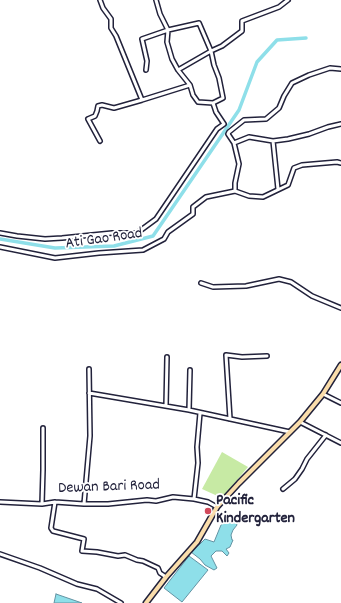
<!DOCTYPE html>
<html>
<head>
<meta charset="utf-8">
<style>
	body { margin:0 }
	canvas { display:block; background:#fff }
</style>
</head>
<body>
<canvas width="341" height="603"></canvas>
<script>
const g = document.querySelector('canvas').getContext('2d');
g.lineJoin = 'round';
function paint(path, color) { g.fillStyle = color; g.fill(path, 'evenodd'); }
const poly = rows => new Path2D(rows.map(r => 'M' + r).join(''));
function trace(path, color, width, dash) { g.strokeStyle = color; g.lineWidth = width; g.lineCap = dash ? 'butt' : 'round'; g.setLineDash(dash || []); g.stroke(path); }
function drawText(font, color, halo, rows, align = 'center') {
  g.font = font + ' Dekko,sans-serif'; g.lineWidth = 3.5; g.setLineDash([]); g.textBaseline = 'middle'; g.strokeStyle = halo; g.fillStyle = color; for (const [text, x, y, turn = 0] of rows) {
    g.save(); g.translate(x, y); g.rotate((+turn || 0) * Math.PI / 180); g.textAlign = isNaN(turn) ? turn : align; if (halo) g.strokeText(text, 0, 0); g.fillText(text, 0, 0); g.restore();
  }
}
const green = poly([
	[222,452,248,467,222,498,202,489]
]);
const water = poly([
	[228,519,235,520,237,525,233,530,231,535,232,540,233,540,230,547,226,549,229,553,227,556,222,551,216,551,211,556,217,568,214,570,205,565,200,559,191,552,200,544,205,539,214,542,221,525,228,519],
	[189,556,208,570,182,602,164,588,189,556],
	[56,594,82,603,54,603,56,594]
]);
const canal = poly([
	[0,239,55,248,114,246,153,236,239,110,257,62,277,40,306,38]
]);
const minor = poly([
	[100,0,103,8,111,19,111,28,116,36,142,100],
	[146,70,147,61,142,39,168,30,199,23,211,51,214,65,219,78,223,98,213,103],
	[178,70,211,51,222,46,242,31,242,21,279,7,288,0],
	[100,141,88,119,95,116,97,111,98,106,102,105,114,108,142,100,190,85,178,70,172,59,167,42,168,30,160,14,156,0],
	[234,143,249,137,273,141],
	[278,189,273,141,288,139,309,134,328,127,341,124],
	[235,191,235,183,239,164,234,143,228,134,229,132,244,120,266,119,279,108,284,96,292,83,309,75,330,68,341,69],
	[0,233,17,236,45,239,62,238,112,233,137,233,156,219,217,129,224,124,216,112,213,103,198,102,193,95,190,85],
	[0,247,55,258,99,253,143,250,164,239,168,232,193,214,193,207,206,197,235,191,249,196,263,197,288,185,294,168,302,165,337,162,341,163],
	[201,283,213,287,246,286,279,279,291,282,312,296,341,308],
	[89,393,189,410,290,432],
	[323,394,341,403],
	[166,406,167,357],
	[189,410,190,370],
	[230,419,226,355,242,357,267,356],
	[300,422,341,443],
	[283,489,295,479,302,469,307,459,326,435],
	[194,499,198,463,197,447,200,413],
	[0,502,42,504,55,502,84,504,108,504,147,500,156,501,173,497,194,499,208,502,217,507],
	[55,502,51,528,53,531,84,539,82,551,97,552,118,556,125,555,137,560,143,561,158,568,160,573,166,577],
	[42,504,43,470,43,428],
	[84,504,90,436,89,369],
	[0,554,40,568,77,584,97,589,121,603]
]);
const major = poly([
	[146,603,166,577,197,542,217,507,239,483,300,422,323,394,341,365]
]);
const markers = [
	[208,511,4,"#d1495b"]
];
const streetNames = [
	["Ati Gao Road",104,240,-8],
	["Dewan Bari Road",109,488,-2]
];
const poiNames = [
	["Pacific",216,502],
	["Kindergarten",216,520]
];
paint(green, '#c7eaa4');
paint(water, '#8edfe9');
trace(water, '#6393a3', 1);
trace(canal, '#8edfe9', 3.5);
trace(minor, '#22223b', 6);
trace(major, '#22223b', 7);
trace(minor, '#fff', 3);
trace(major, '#faddab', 4);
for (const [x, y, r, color] of markers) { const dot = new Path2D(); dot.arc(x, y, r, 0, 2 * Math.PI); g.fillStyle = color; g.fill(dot); trace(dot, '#fff', 1.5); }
drawText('16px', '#22223b', '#fff', streetNames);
drawText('bold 16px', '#22223b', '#fff', poiNames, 'left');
</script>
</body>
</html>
